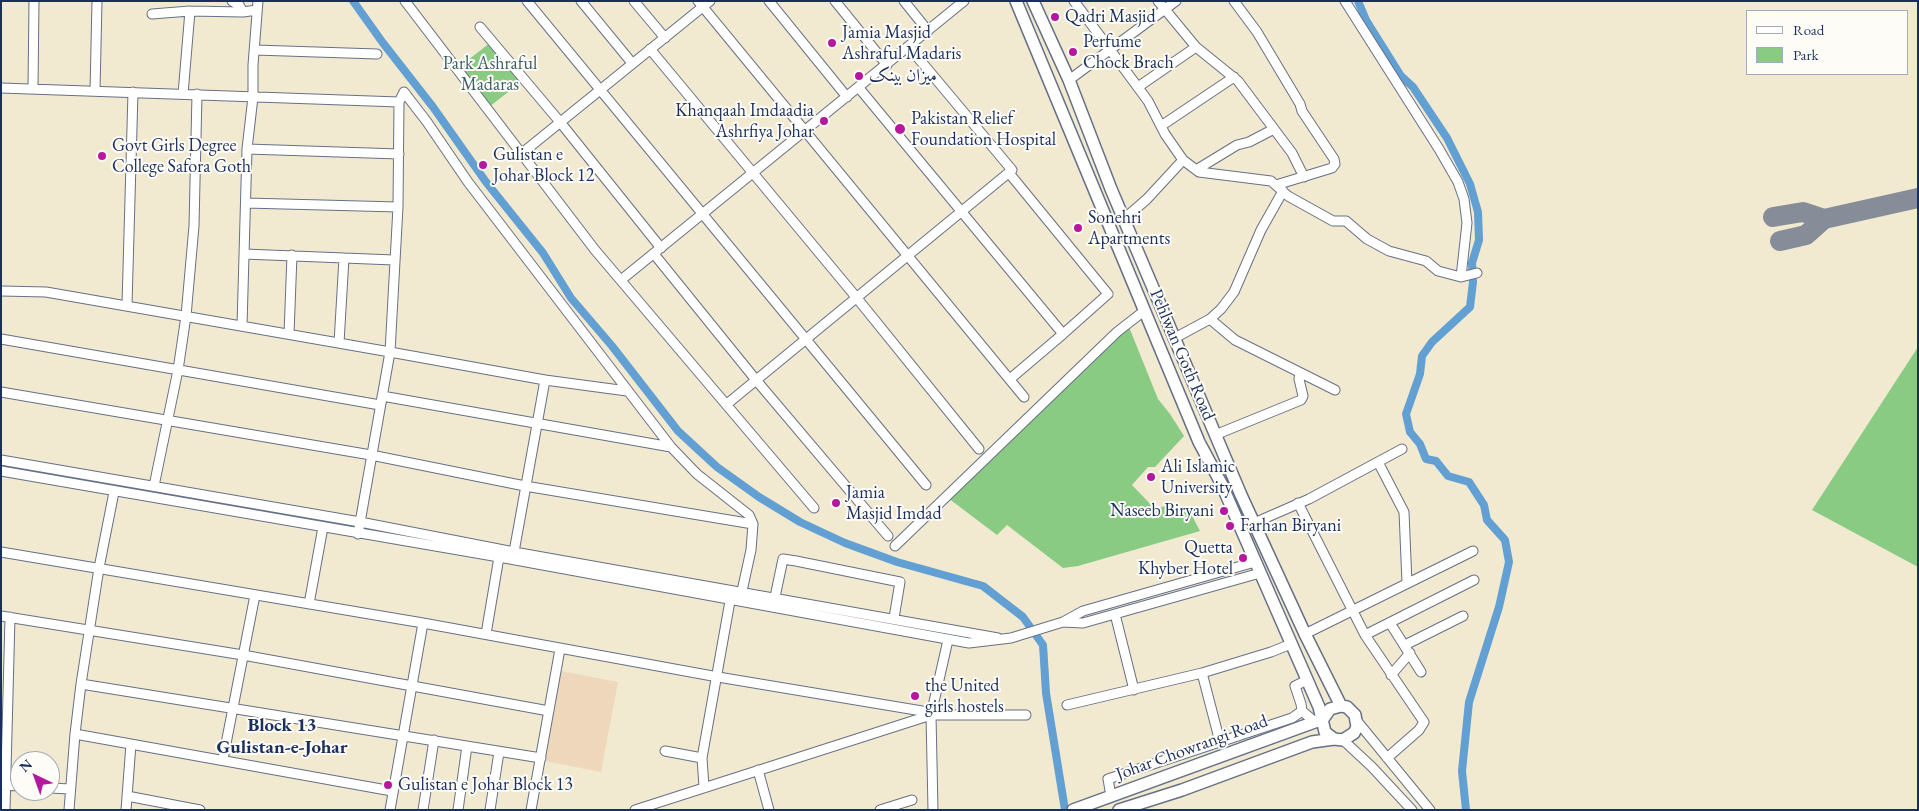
<!DOCTYPE html>
<html>
<head>
<meta charset="utf-8">
<style>
	body { margin:0 }
	#map { position:relative; width:1919px; height:811px; overflow:hidden; background:#f1ead1; font-family:"EB Garamond",serif }
	canvas { display:block }
	.frame { position:absolute; inset:0; border:2px solid #1b2f5e; pointer-events:none }
	.legend { position:absolute; left:1746px; top:10px; width:162px; height:65px; box-sizing:border-box; background:#fdfcf7; border:1px solid #a3aaba; margin:0; padding:6px 9px; list-style:none; font-size:15px; color:#1b2f5e }
	.legend li { display:flex; align-items:center; gap:10px; height:25px }
	.legend b { width:25px; border:1px solid #a3aaba }
	.north { position:absolute; left:10px; top:751px; width:50px; height:50px; box-sizing:border-box; background:#fdfcf7; border:1px solid #a3aaba; border-radius:50%; rotate:318deg; font-size:14px; font-weight:700; line-height:20px; text-align:center; color:#1b2f5e }
	.north::after { content:''; display:block; margin:auto; width:18px; height:22px; background:#b5179e; clip-path:polygon(50% 0,100% 100%,50% 72%,0 100%) }
</style>
</head>
<body>
<div id="map">
<canvas width="1919" height="811"></canvas>
<div class="frame"></div>
<ul class="legend">
<li><b style="height:6px;background:#fff"></b>Road</li>
<li><b style="height:14px;background:#89cb83"></b>Park</li>
</ul>
<div class="north">N</div>
</div>
<script>
const g = document.querySelector('canvas').getContext('2d');
g.lineJoin = 'round';
function paint(path, color) { g.fillStyle = color; g.fill(path, 'evenodd'); }
const poly = rows => new Path2D(rows.map(r => 'M' + r).join(''));
function trace(path, color, width, dash) { g.strokeStyle = color; g.lineWidth = width; g.lineCap = dash ? 'butt' : 'round'; g.setLineDash(dash || []); g.stroke(path); }
function drawText(font, color, halo, rows, align = 'center') {
  g.font = font + ' "EB Garamond",Amiri,serif'; g.lineWidth = 4; g.setLineDash([]); g.textBaseline = 'middle'; g.strokeStyle = halo; g.fillStyle = color; for (const [text, x, y, turn = 0] of rows) {
    g.save(); g.translate(x, y); g.rotate((+turn || 0) * Math.PI / 180); g.textAlign = isNaN(turn) ? turn : align; if (halo) g.strokeText(text, 0, 0); g.fillText(text, 0, 0); g.restore();
  }
}
const built = poly([
	[561,671,618,682,601,772,545,761]
]);
const green = poly([
	[491,42,521,82,489,107,458,68],
	[1129,327,1158,399,1170,414,1184,436,1155,467,1148,467,1132,485,1156,510,1164,506,1174,515,1187,506,1200,531,1078,566,1063,568,1007,525,997,535,948,498],
	[1918,347,1918,567,1812,510]
]);
const canal = poly([
	[353,1,383,43,433,107,486,182,543,253,571,298,612,346,678,431,717,467,759,497,800,522,845,543,897,562,983,586,1023,617,1043,645,1046,693,1065,810],
	[1358,1,1366,20,1401,76,1413,87,1447,138,1470,184,1478,212,1479,240,1472,263,1473,282,1470,307,1432,342,1422,356,1420,374,1406,414,1410,432,1420,444,1426,459,1436,461,1448,476,1469,482,1484,505,1487,520,1505,540,1509,562,1499,607,1469,702,1462,771,1466,810]
]);
const taxiway = poly([
	[1773,217,1803,212,1824,219,1918,198],
	[1780,241,1806,235,1824,219]
]);
const minor = poly([
	[232,1,239,5,243,12],
	[405,1,595,250,814,508],
	[527,1,926,485],
	[581,1,632,63],
	[634,1,665,38],
	[698,1,1024,397],
	[769,1,847,97],
	[835,1,887,65],
	[904,1,928,31],
	[1074,1,1148,101,1165,134,1183,160,1199,172,1271,181,1288,196,1333,221,1346,221,1367,239,1389,251,1426,261,1438,271,1461,277,1477,273],
	[1158,1,1196,47,1238,81,1292,153,1304,177],
	[1234,1,1257,32,1300,104,1302,111,1334,159,1335,164,1332,168,1276,185],
	[1345,1,1439,149,1458,182,1464,199,1467,223,1461,277],
	[152,14,190,11,243,12,257,10],
	[480,27,560,122,661,248],
	[650,49,856,297,979,449],
	[255,50,377,54],
	[1069,80,1176,1],
	[1138,87,1196,47],
	[1,88,399,102],
	[859,88,1063,334],
	[33,89,34,1],
	[95,91,97,1],
	[183,94,190,11],
	[1161,126,1234,77],
	[247,149,399,154],
	[521,154,710,1],
	[1196,170,1237,145,1249,142,1274,129],
	[1009,173,1108,294,1063,334,1010,379],
	[246,203,398,207],
	[1124,219,1147,199,1183,160],
	[244,254,394,260],
	[654,254,756,380,888,536],
	[621,280,964,1],
	[1,291,46,292,390,352,545,380,627,391],
	[127,305,133,92],
	[1210,319,1235,340,1335,390],
	[242,326,247,149,253,97,253,65,258,1],
	[289,334,292,255],
	[1,339,380,405],
	[1173,339,1210,319,1221,309,1234,292,1261,230,1283,191],
	[339,343,344,258],
	[1,392,371,455,525,486,753,524],
	[382,396,671,447],
	[727,404,1012,170,909,47],
	[1215,435,1301,400,1303,396,1299,379,1300,373],
	[1,460,360,522,514,552,998,638],
	[1378,462,1404,512,1407,583],
	[1,471,499,557,969,643,1011,638,1063,622,1083,611,1255,562],
	[154,486,178,370,186,316,194,226,197,94],
	[1298,503,1365,635,1424,722,1419,730,1387,758],
	[1254,523,1309,499,1402,449],
	[358,534,390,352,398,207,399,102,404,92,427,122,468,182,671,447,697,474,749,515,753,524,751,550,742,591],
	[895,546,1117,332,1144,311],
	[1,552,423,623,718,677,922,711,931,715],
	[514,552,545,380],
	[775,597,783,559,796,561,900,582,894,618],
	[309,604,323,527],
	[1115,614,1134,690],
	[1,616,243,655,549,711],
	[1063,622,1083,623,1260,573],
	[1390,623,1421,672],
	[486,634,499,557],
	[1305,634,1473,551],
	[1365,635,1474,580],
	[1405,645,1463,616],
	[1202,673,1271,652,1291,644],
	[1391,675,1410,653],
	[81,684,541,758],
	[1067,705,1202,673,1220,742],
	[1302,711,1301,704,1295,686,1307,680],
	[1357,721,1430,810],
	[75,734,392,791],
	[1343,740,1372,767,1412,810],
	[665,751,702,758],
	[223,759,255,595],
	[758,770,769,810],
	[1,785,20,786],
	[704,787,702,758,730,601],
	[50,788,70,789],
	[127,796,200,810],
	[1111,796,1108,779,1292,718,1302,711,1315,722],
	[5,810,10,617],
	[69,810,75,734,81,684,99,568,114,492],
	[126,810,131,744],
	[390,810,423,623],
	[423,810,434,740],
	[458,810,467,746],
	[490,810,499,752],
	[531,810,560,649],
	[635,810,931,715,1026,715],
	[880,810,912,800],
	[933,810,931,715,948,640]
]);
const major = poly([
	[1016,1,1199,442,1221,483,1319,707,1325,732,1334,739,1343,740,1354,733,1357,727,1355,715,1347,707,1341,706,1330,709,1323,719],
	[1033,1,1069,80,1111,189,1241,495,1305,634,1341,706],
	[1073,810,1323,719],
	[1119,810,1182,790,1312,742,1334,739]
]);
const markers = [
	[1055,17,5,"#b5179e"],
	[832,43,5,"#b5179e"],
	[1073,52,5,"#b5179e"],
	[859,76,5,"#b5179e"],
	[824,121,5,"#b5179e"],
	[900,129,6,"#b5179e"],
	[102,156,5,"#b5179e"],
	[483,165,5,"#b5179e"],
	[1078,228,5,"#b5179e"],
	[1151,477,5,"#b5179e"],
	[836,503,5,"#b5179e"],
	[1224,511,5,"#b5179e"],
	[1230,526,5,"#b5179e"],
	[1243,558,5,"#b5179e"],
	[915,696,5,"#b5179e"],
	[388,785,5,"#b5179e"]
];
const poiNames = [
	["Qadri Masjid",1065,17],
	["Jamia Masjid",842,33],
	["Ashraful Madaris",842,54],
	["Perfume",1083,42],
	["Chock Brach",1083,63],
	["میزان بینک",869,76],
	["Khanqaah Imdaadia",814,111,"right"],
	["Ashrfiya Johar",814,132,"right"],
	["Pakistan Relief",911,119],
	["Foundation Hospital",911,140],
	["Govt Girls Degree",112,146],
	["College Safora Goth",112,167],
	["Gulistan e",493,155],
	["Johar Block 12",493,176],
	["Sonehri",1088,218],
	["Apartments",1088,239],
	["Ali Islamic",1161,467],
	["University",1161,488],
	["Jamia",846,493],
	["Masjid Imdad",846,514],
	["Naseeb Biryani",1214,511,"right"],
	["Farhan Biryani",1240,526],
	["Quetta",1233,548,"right"],
	["Khyber Hotel",1233,569,"right"],
	["the United",925,686],
	["girls hostels",925,707],
	["Gulistan e Johar Block 13",398,785]
];
const parkNames = [
	["Park Ashraful",490,64],
	["Madaras",490,85]
];
const streetNames = [
	["Pehlwan Goth Road",1182,355,67],
	["Johar Chowrangi Road",1192,748,-20]
];
const neighbourhoodNames = [
	["Block 13",282,726],
	["Gulistan-e-Johar",282,748]
];
paint(built, '#eed7bb');
paint(green, '#89cb83');
trace(canal, '#629fd3', 8);
trace(taxiway, '#868c98', 20);
trace(minor, '#667086', 11);
trace(major, '#667086', 14);
trace(minor, '#fff', 9);
trace(major, '#fff', 11);
for (const [x, y, r, color] of markers) { const dot = new Path2D(); dot.arc(x, y, r, 0, 2 * Math.PI); g.fillStyle = color; g.fill(dot); trace(dot, '#fdfcf7', 2); }
drawText('18px', '#1b2f5e', '#fdfcf7', poiNames, 'left');
drawText('18px', '#3c5e69', '#fdfcf7', parkNames);
drawText('18px', '#1b2f5e', '#fdfcf7', streetNames);
drawText('bold 19px', '#1b2f5e', '#fdfcf7', neighbourhoodNames);
</script>
</body>
</html>
